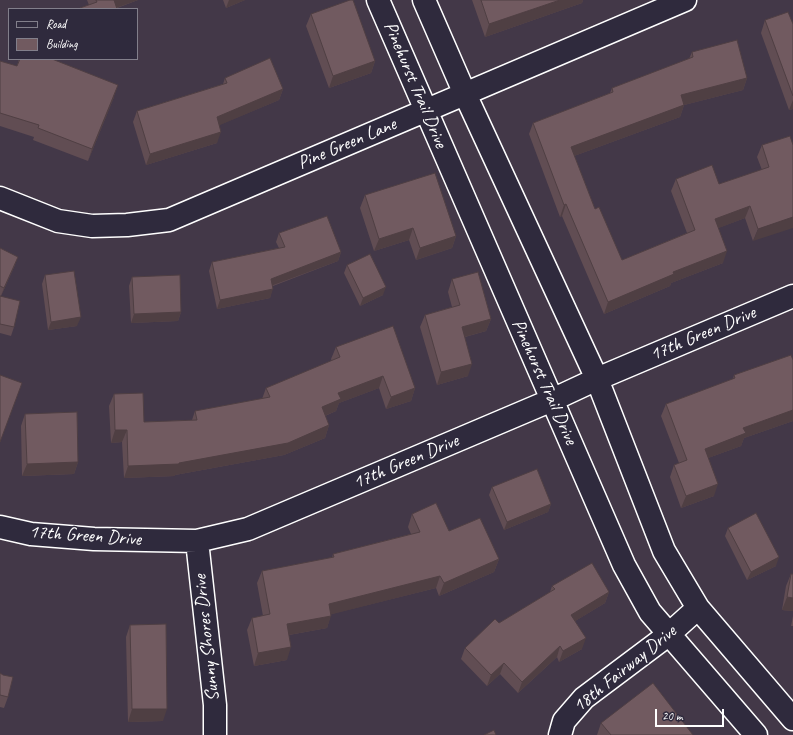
<!DOCTYPE html>
<html>
<head>
<meta charset="utf-8">
<style>
	body { margin:0 }
	#map { position:relative; width:793px; height:735px; overflow:hidden; background:#433848; font-family:Caveat,sans-serif }
	canvas { display:block }
	.legend { position:absolute; left:8px; top:8px; width:130px; height:52px; box-sizing:border-box; background:#2f2a3d; border:1px solid #827f8b; margin:0; padding:5px 7px; list-style:none; font-size:12px; color:#fff }
	.legend li { display:flex; align-items:center; gap:8px; height:20px }
	.legend b { width:20px; border:1px solid #827f8b }
	.scale { position:absolute; left:655px; top:709px; width:69px; height:18px; box-sizing:border-box; border:2px solid #fff; border-top:0; padding-left:5px; font-size:12px; line-height:14px; white-space:nowrap; color:#fff; -webkit-text-stroke:3px #2f2a3d; paint-order:stroke }
</style>
</head>
<body>
<div id="map">
<canvas width="793" height="735"></canvas>
<ul class="legend">
<li><b style="height:5px;background:#2f2a3d"></b>Road</li>
<li><b style="height:11px;background:#715a60"></b>Building</li>
</ul>
<div class="scale">20 m</div>
</div>
<script>
const g = document.querySelector('canvas').getContext('2d');
g.lineJoin = 'round';
const poly = rows => new Path2D(rows.map(r => 'M' + r).join(''));
function trace(path, color, width, dash) { g.strokeStyle = color; g.lineWidth = width; g.lineCap = dash ? 'butt' : 'round'; g.setLineDash(dash || []); g.stroke(path); }
function paint(path, color) { g.fillStyle = color; g.fill(path, 'evenodd'); }
function drawText(font, color, halo, rows, align = 'center') {
  g.font = font + ' Caveat,sans-serif'; g.lineWidth = 3; g.setLineDash([]); g.textBaseline = 'middle'; g.strokeStyle = halo; g.fillStyle = color; for (const [text, x, y, turn = 0] of rows) {
    g.save(); g.translate(x, y); g.rotate((+turn || 0) * Math.PI / 180); g.textAlign = isNaN(turn) ? turn : align; if (halo) g.strokeText(text, 0, 0); g.fillText(text, 0, 0); g.restore();
  }
}
const minor = poly([
	[378,0,624,565,650,612,756,735],
	[424,0,465,94,597,379,664,551,698,608,793,719],
	[0,198,58,221,92,226,127,225,169,220,685,0],
	[0,527,31,534,94,539,197,541,248,529,552,400,597,379,793,296],
	[197,541,215,705,215,735],
	[560,735,564,721,584,698,668,635,698,608]
]);
const wall = poly([
	[87,0,138,0,117,8,117,9,79,9,80,8,89,5],
	[223,0,245,0,226,8],
	[472,0,583,0,582,3,485,37],
	[311,14,375,61,371,73,329,88,306,26],
	[765,20,793,24,793,109,789,110,761,33],
	[692,52,747,78,743,90,684,105,680,117,574,156,595,209,622,260,687,233,671,191,676,179,719,184,762,170,757,157,762,145,793,145,753,241,745,218,718,228,723,263,671,283,670,286,604,314,562,216,560,217,529,134,533,123,610,93,612,88,689,59],
	[19,59,52,59,114,97,88,161,33,140,34,137,0,126,0,61,17,66],
	[225,78,283,89,279,100,219,125,217,143,146,165,133,122,137,111,223,84],
	[365,195,456,236,452,248,416,260,409,240,374,251,360,208],
	[279,233,341,252,338,261,273,286,270,298,217,309,209,271,212,262,279,248,276,242],
	[0,248,15,265,1,296,0,296],
	[347,265,383,295,360,306,344,273],
	[45,275,77,326,48,330,42,284],
	[132,277,181,312,178,321,131,323,129,286],
	[452,279,491,319,486,331,465,337,468,376,437,385,420,327,425,315,452,307,448,292],
	[0,296,14,327,11,336,0,333],
	[336,347,415,388,411,401,386,409,379,388,339,403,336,411,325,416,329,425,325,438,284,455,175,475,175,476,124,478,122,442,111,443,109,406,114,394,144,422,192,420,195,411,262,399,266,388,332,361,331,359],
	[793,360,793,421,744,438,741,446,708,458,714,496,681,508,670,477,674,465,679,463,661,416,666,404,733,379,734,375],
	[25,414,78,462,74,474,22,476,21,426],
	[492,487,551,504,548,512,504,530,489,495],
	[412,514,449,531,499,559,494,572,439,596,436,588,331,614,327,628,289,635,287,660,254,666,247,630,252,618,263,616,257,583,262,571,332,558,333,554,411,534,408,527],
	[728,528,776,566,747,580,725,536],
	[791,574,793,611,782,610,786,586],
	[552,586,609,592,605,603,575,621,582,649,559,662,557,657,518,693,500,674,487,686,461,659,465,648,499,623,550,592],
	[793,616,793,626,791,626],
	[130,625,163,721,128,722,126,637],
	[0,673,8,697,4,708,0,707],
	[601,723,693,735,597,735]
]);
const shadedWall = poly([
	[113,0,138,0,113,9],
	[229,0,245,0,226,8],
	[560,0,583,0,582,3,485,37,489,24],
	[375,61,371,73,329,88,333,76],
	[747,78,743,90,684,105,680,117,566,159,571,147,681,95],
	[118,85,114,97,88,161,92,149],
	[283,89,279,100,213,128,217,117],
	[793,100,793,109,789,110],
	[221,132,217,143,146,165,150,154],
	[566,204,562,216,560,217,564,205],
	[750,206,745,218,711,231,715,219],
	[793,217,793,228,753,241,758,229],
	[413,228,409,240,374,251,379,239],
	[456,236,452,248,416,260,420,248],
	[727,251,723,263,671,283,670,286,604,314,608,302,673,272],
	[341,252,338,261,268,287,271,279],
	[18,257,15,265,1,296,4,288],
	[386,287,383,295,360,306,363,298],
	[273,289,270,298,217,309,220,300],
	[181,312,178,321,131,323,134,314],
	[81,317,77,326,48,330,51,322],
	[491,319,486,331,457,339,462,327],
	[472,364,468,376,437,385,441,372],
	[383,376,379,388,339,403,336,411,317,419,322,407,338,393],
	[415,388,411,401,386,409,391,397],
	[793,410,793,421,744,438,741,446,700,461,705,449,743,428],
	[329,425,325,438,284,455,175,475,175,476,124,478,128,466,179,463],
	[115,430,127,430,122,442,111,443],
	[78,462,74,474,22,476,27,464],
	[718,484,714,496,681,508,686,496],
	[551,504,548,512,504,530,507,522],
	[779,557,776,566,747,580,751,572],
	[499,559,494,572,439,596,444,583],
	[440,576,436,588,325,616,329,604],
	[609,592,605,603,567,626,571,615],
	[787,597,793,598,793,611,782,610],
	[331,616,327,628,283,636,287,624],
	[586,638,582,649,559,662,563,651],
	[560,646,557,657,518,693,522,682],
	[291,647,287,660,254,666,258,653],
	[504,663,500,674,487,686,491,675],
	[132,709,167,709,163,721,128,722]
]);
const building = poly([
	[96,0,114,0,117,9,80,9,80,8,97,2,96,0],
	[350,0,353,0,375,61,333,76,311,14,350,0],
	[481,0,560,0,489,24,481,0],
	[788,12,793,24,793,96,765,20,788,12],
	[737,40,747,78,681,95,684,105,571,147,595,209,599,207,622,260,695,230,676,179,712,165,719,184,769,167,762,145,790,136,793,145,793,217,758,229,750,206,715,219,727,251,673,272,674,274,608,302,566,204,564,205,533,123,613,92,612,88,693,57,692,52,737,40],
	[270,58,283,89,217,117,221,132,150,154,137,111,227,83,225,78,270,58],
	[20,59,52,59,118,85,92,149,38,128,39,125,0,113,0,61,17,66,20,59],
	[435,173,456,236,420,248,413,228,379,239,365,195,435,173],
	[327,216,341,252,271,279,273,289,220,300,212,262,285,247,279,233,327,216],
	[0,248,18,257,4,288,0,286,0,248],
	[370,254,386,287,363,298,347,265,370,254],
	[74,271,81,317,51,322,45,275,74,271],
	[478,272,491,319,462,327,472,364,441,372,425,315,460,305,452,279,478,272],
	[180,275,181,312,134,314,132,277,180,275],
	[0,296,20,301,14,327,0,324,0,296],
	[393,326,415,388,391,397,383,376,338,393,341,399,322,407,329,425,288,443,179,463,179,464,128,466,127,430,115,430,114,394,143,393,144,422,197,420,195,411,270,397,266,388,340,357,336,347,393,326],
	[791,355,793,360,793,410,743,428,746,433,705,449,718,484,686,496,674,465,687,460,666,404,735,378,734,375,791,355],
	[0,375,22,383,0,442,0,375],
	[77,412,78,462,27,464,25,414,77,412],
	[537,469,551,504,507,522,492,487,537,469],
	[436,503,449,531,480,518,499,559,444,583,440,576,329,604,331,616,287,624,291,647,258,653,252,618,270,614,262,571,334,557,333,554,420,532,412,514,436,503],
	[756,513,779,557,751,572,728,528,756,513],
	[592,563,609,592,571,615,586,638,563,651,560,646,522,682,504,663,491,675,465,648,495,619,499,623,555,589,552,586,592,563],
	[791,574,793,574,793,598,787,597,791,574],
	[166,624,167,709,132,709,130,625,166,624],
	[0,673,3,675,13,677,8,697,0,695,0,673],
	[653,683,693,735,611,735,601,723,653,683],
	[494,730,496,735,484,735,494,730]
]);
const streetNames = [
	["Pinehurst Trail Drive",415,85,67],
	["Pine Green Lane",347,144,-23],
	["17th Green Drive",703,334,-23],
	["Pinehurst Trail Drive",544,382,66],
	["17th Green Drive",406,462,-23],
	["17th Green Drive",85,536,4],
	["Sunny Shores Drive",207,638,-96],
	["18th Fairway Drive",625,669,-39]
];
trace(minor, '#fff', 25);
trace(minor, '#2f2a3d', 22);
paint(wall, '#614d53');
paint(shadedWall, '#4f3f43');
paint(building, '#715a60');
trace(building, '#4f3f43', 1);
drawText('19px', '#fff', '#2f2a3d', streetNames);
</script>
</body>
</html>
